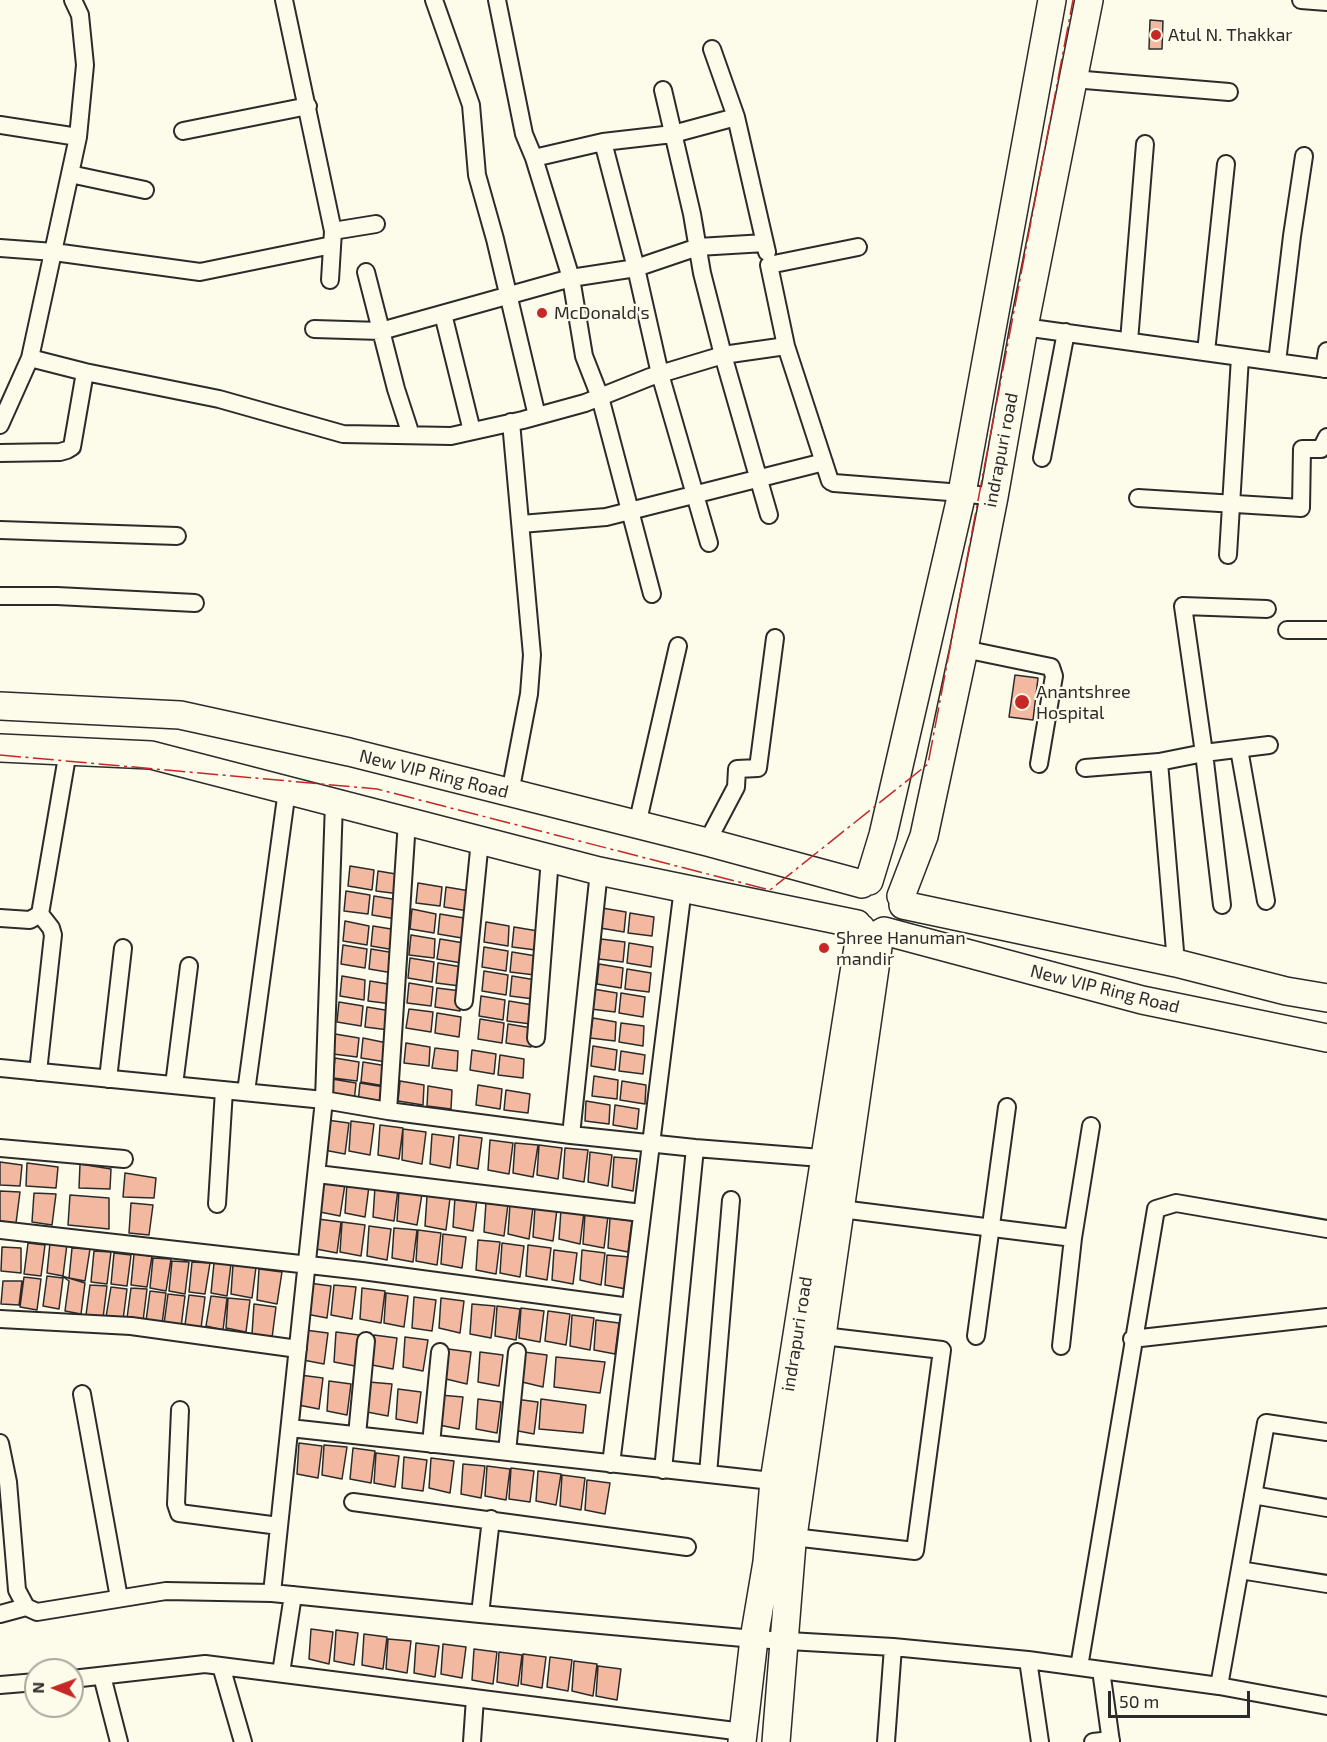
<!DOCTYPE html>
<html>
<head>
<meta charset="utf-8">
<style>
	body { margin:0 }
	#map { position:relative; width:1327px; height:1742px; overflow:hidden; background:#fdfbea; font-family:"Exo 2",sans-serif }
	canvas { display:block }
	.north { position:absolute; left:24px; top:1658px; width:60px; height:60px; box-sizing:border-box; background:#fdfbea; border:2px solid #a9a89e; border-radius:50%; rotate:271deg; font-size:16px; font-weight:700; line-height:24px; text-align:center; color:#2b2b2b }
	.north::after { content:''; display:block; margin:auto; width:21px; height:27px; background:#c62828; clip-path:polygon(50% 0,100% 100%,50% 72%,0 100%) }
	.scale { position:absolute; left:1108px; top:1691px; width:142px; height:27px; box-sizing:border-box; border:3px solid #2b2b2b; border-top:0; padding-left:8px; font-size:18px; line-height:21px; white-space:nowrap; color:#2b2b2b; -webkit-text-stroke:4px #fdfbea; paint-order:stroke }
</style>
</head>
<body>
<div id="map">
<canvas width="1327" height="1742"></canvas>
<div class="north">N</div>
<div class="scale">50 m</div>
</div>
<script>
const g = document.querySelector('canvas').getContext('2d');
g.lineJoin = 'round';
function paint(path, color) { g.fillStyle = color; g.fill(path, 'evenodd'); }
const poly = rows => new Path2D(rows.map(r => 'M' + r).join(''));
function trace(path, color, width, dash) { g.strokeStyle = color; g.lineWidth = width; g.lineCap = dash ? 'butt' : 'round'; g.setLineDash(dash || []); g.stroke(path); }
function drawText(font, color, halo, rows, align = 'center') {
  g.font = font + ' "Exo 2",sans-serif'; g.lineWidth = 4.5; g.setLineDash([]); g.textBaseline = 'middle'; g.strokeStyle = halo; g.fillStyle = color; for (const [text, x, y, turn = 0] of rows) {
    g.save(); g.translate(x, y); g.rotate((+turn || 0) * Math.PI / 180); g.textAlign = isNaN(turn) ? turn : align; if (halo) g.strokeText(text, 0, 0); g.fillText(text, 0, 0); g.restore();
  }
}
const building = poly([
	[1150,20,1163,21,1162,49,1149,49,1150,20],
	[1015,675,1038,678,1033,720,1009,717,1015,675],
	[350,866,374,870,372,890,348,886,350,866],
	[378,871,402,875,400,894,376,891,378,871],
	[418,883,442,887,440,906,416,903,418,883],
	[446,887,470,891,468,911,444,907,446,887],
	[346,891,370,895,368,914,344,911,346,891],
	[374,896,398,900,396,919,372,915,374,896],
	[602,908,626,912,624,932,600,928,602,908],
	[412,909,436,914,434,933,410,929,412,909],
	[630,913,654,917,652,936,628,933,630,913],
	[440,914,464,918,462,938,438,934,440,914],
	[345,921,369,926,367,945,343,941,345,921],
	[486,922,509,926,508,946,484,942,486,922],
	[373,926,397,930,395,950,371,946,373,926],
	[514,927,538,931,536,950,512,947,514,927],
	[411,935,435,939,434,958,409,955,411,935],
	[440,939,464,943,462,963,437,959,440,939],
	[601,939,625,942,623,962,599,959,601,939],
	[629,943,653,947,651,967,627,963,629,943],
	[343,945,367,949,365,968,341,964,343,945],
	[484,947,508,951,506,971,482,967,484,947],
	[371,949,395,953,393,973,369,969,371,949],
	[512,952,536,956,535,975,510,972,512,952],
	[410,958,434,962,432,982,408,978,410,958],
	[438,963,462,967,460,986,436,983,438,963],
	[599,964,623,968,621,988,597,984,599,964],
	[627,969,651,973,649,992,625,989,627,969],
	[484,971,508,975,506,995,482,991,484,971],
	[342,976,365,980,364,1000,340,996,342,976],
	[512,976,536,980,534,999,510,996,512,976],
	[370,981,394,985,392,1004,368,1001,370,981],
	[409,983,433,987,431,1006,407,1003,409,983],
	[437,988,461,991,460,1011,435,1007,437,988],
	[593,989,617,993,615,1012,591,1009,593,989],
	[621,993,645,997,643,1017,619,1013,621,993],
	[481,996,505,1000,503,1020,479,1016,481,996],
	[509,1001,533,1005,531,1024,507,1021,509,1001],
	[339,1002,363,1006,361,1026,337,1022,339,1002],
	[367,1007,391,1011,389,1030,365,1027,367,1007],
	[409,1009,433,1012,431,1032,406,1028,409,1009],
	[437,1013,461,1017,459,1037,435,1033,437,1013],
	[593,1018,616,1022,615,1041,590,1038,593,1018],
	[480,1019,504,1023,502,1043,478,1039,480,1019],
	[621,1023,644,1026,643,1046,619,1042,621,1023],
	[508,1024,532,1028,531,1047,506,1043,508,1024],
	[335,1034,359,1038,357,1057,333,1054,335,1034],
	[363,1038,387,1043,386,1062,361,1058,363,1038],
	[406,1043,430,1047,429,1066,404,1063,406,1043],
	[593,1046,617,1050,615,1070,591,1066,593,1046],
	[435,1048,458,1051,457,1071,432,1068,435,1048],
	[472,1050,496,1054,494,1074,470,1070,472,1050],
	[621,1051,645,1055,643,1074,619,1071,621,1051],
	[500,1055,524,1059,523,1078,498,1075,500,1055],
	[335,1058,359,1062,357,1081,333,1078,335,1058],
	[363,1062,387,1066,385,1086,361,1082,363,1062],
	[594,1076,618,1080,617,1099,592,1096,594,1076],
	[332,1079,356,1083,354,1102,330,1099,332,1079],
	[400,1081,424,1085,423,1105,398,1101,400,1081],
	[622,1081,646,1085,645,1104,620,1100,622,1081],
	[360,1083,384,1087,382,1107,358,1103,360,1083],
	[478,1085,502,1089,500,1109,476,1105,478,1085],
	[428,1086,452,1090,451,1109,427,1106,428,1086],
	[506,1090,530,1094,528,1113,504,1110,506,1090],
	[586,1101,610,1105,609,1124,585,1121,586,1101],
	[615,1105,639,1109,637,1129,613,1125,615,1105],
	[327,1120,349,1123,345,1154,324,1150,327,1120],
	[351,1121,374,1124,370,1155,349,1151,351,1121],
	[380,1125,403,1128,399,1159,378,1155,380,1125],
	[403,1129,426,1132,422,1164,402,1160,403,1129],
	[432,1134,454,1137,450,1168,430,1164,432,1134],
	[459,1135,482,1138,478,1169,457,1165,459,1135],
	[490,1140,513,1143,509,1174,488,1170,490,1140],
	[515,1143,538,1145,533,1177,513,1173,515,1143],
	[539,1145,562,1148,558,1179,537,1175,539,1145],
	[565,1148,588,1150,584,1182,563,1178,565,1148],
	[590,1152,612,1155,608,1186,588,1182,590,1152],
	[614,1157,637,1159,633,1191,612,1187,614,1157],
	[0,1162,22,1165,20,1186,0,1185,0,1162],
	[27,1163,58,1167,56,1188,26,1186,27,1163],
	[80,1164,111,1169,110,1189,79,1188,80,1164],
	[125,1173,156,1178,154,1198,123,1197,125,1173],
	[322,1182,345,1184,340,1216,320,1212,322,1182],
	[347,1183,369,1186,365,1217,345,1213,347,1183],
	[375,1187,398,1189,394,1221,373,1217,375,1187],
	[0,1191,20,1192,16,1223,0,1221,0,1191],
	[399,1191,422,1194,417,1225,397,1221,399,1191],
	[34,1193,56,1194,52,1225,32,1222,34,1193],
	[70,1195,109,1198,109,1229,68,1225,70,1195],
	[427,1196,450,1198,446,1230,425,1226,427,1196],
	[455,1197,477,1199,473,1231,453,1227,455,1197],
	[486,1202,508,1204,504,1236,484,1232,486,1202],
	[131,1203,153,1205,149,1235,129,1233,131,1203],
	[510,1204,533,1207,529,1239,508,1234,510,1204],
	[535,1207,557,1209,553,1241,533,1237,535,1207],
	[561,1209,584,1212,580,1244,559,1239,561,1209],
	[585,1214,608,1216,604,1248,583,1244,585,1214],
	[610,1218,632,1221,628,1252,608,1248,610,1218],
	[318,1219,341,1222,337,1253,316,1249,318,1219],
	[342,1222,365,1225,361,1256,340,1252,342,1222],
	[369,1226,391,1229,387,1260,367,1256,369,1226],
	[394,1228,417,1230,413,1262,392,1258,394,1228],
	[418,1230,441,1233,437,1265,416,1261,418,1230],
	[443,1234,466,1237,462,1268,441,1264,443,1234],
	[478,1240,500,1242,496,1274,476,1270,478,1240],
	[28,1243,45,1245,41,1276,24,1274,28,1243],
	[50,1243,67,1244,63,1276,47,1273,50,1243],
	[502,1243,524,1246,520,1277,500,1273,502,1243],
	[528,1245,551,1248,547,1280,526,1276,528,1245],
	[2,1247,21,1248,21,1273,1,1271,2,1247],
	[72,1248,90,1249,85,1281,69,1278,72,1248],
	[554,1250,577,1253,573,1284,552,1280,554,1250],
	[582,1250,605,1253,601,1285,580,1280,582,1250],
	[94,1251,111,1252,107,1284,91,1282,94,1251],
	[114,1253,131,1255,127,1286,111,1284,114,1253],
	[134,1254,152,1256,147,1287,131,1285,134,1254],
	[607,1255,630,1257,626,1289,605,1285,607,1255],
	[153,1258,171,1259,166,1291,150,1288,153,1258],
	[172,1261,189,1262,185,1294,169,1291,172,1261],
	[192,1262,210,1263,205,1294,189,1292,192,1262],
	[214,1263,231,1264,227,1296,211,1293,214,1263],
	[233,1264,256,1267,252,1298,231,1294,233,1264],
	[259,1269,282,1272,277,1304,257,1300,259,1269],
	[47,1276,63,1278,59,1309,43,1306,47,1276],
	[62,1276,85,1283,81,1314,65,1311,69,1281,62,1276],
	[24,1277,41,1279,37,1310,20,1307,24,1277],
	[3,1281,22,1281,19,1305,1,1304,3,1281],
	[309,1283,331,1286,327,1318,306,1314,309,1283],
	[90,1285,107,1286,103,1318,86,1315,90,1285],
	[334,1285,356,1287,352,1319,331,1315,334,1285],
	[111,1287,127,1289,123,1320,106,1317,111,1287],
	[131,1288,147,1289,143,1321,127,1318,131,1288],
	[362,1288,385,1291,381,1323,360,1319,362,1288],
	[150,1291,166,1293,162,1324,146,1321,150,1291],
	[386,1293,408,1296,404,1327,384,1323,386,1293],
	[168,1294,185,1296,181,1327,164,1324,168,1294],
	[189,1295,205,1297,201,1328,185,1325,189,1295],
	[211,1296,227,1298,223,1330,206,1326,211,1296],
	[414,1297,436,1300,432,1331,412,1328,414,1297],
	[228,1298,250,1300,246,1332,226,1328,228,1298],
	[441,1298,464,1301,460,1333,439,1328,441,1298],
	[254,1304,276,1307,272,1338,252,1334,254,1304],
	[472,1304,495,1306,491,1338,470,1334,472,1304],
	[497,1306,520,1309,516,1340,495,1336,497,1306],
	[521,1308,544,1311,540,1342,519,1338,521,1308],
	[548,1311,570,1314,566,1345,545,1341,548,1311],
	[572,1315,594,1318,590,1350,570,1346,572,1315],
	[596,1320,619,1323,615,1354,594,1350,596,1320],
	[305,1330,328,1333,324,1364,303,1360,305,1330],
	[336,1332,359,1335,355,1366,334,1362,336,1332],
	[374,1335,397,1338,393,1369,372,1365,374,1335],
	[405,1337,428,1340,423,1371,403,1367,405,1337],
	[448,1349,471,1352,467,1384,446,1379,448,1349],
	[480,1352,503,1355,499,1386,478,1382,480,1352],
	[524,1352,547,1355,543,1387,522,1382,524,1352],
	[556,1357,605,1362,600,1393,554,1387,556,1357],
	[300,1375,323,1378,319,1409,298,1405,300,1375],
	[329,1381,351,1384,347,1415,327,1411,329,1381],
	[369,1382,392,1384,388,1416,367,1412,369,1382],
	[398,1389,421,1392,417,1423,396,1419,398,1389],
	[440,1395,463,1397,459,1429,439,1425,440,1395],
	[478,1399,501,1402,497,1433,476,1429,478,1399],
	[515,1399,538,1402,534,1434,513,1430,515,1399],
	[541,1399,586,1405,583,1433,539,1429,541,1399],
	[299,1443,322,1446,318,1478,297,1474,299,1443],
	[324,1445,347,1447,342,1479,322,1475,324,1445],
	[353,1448,375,1451,371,1483,350,1479,353,1448],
	[376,1453,399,1456,395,1487,374,1483,376,1453],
	[404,1457,427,1460,423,1491,402,1488,404,1457],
	[431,1458,454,1461,450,1493,429,1488,431,1458],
	[463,1464,485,1466,481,1498,461,1494,463,1464],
	[487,1466,510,1469,506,1500,485,1496,487,1466],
	[511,1468,534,1471,530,1502,509,1499,511,1468],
	[538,1471,561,1474,556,1505,536,1501,538,1471],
	[562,1475,585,1478,581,1510,560,1506,562,1475],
	[587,1480,610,1483,605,1514,585,1510,587,1480],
	[311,1629,333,1632,329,1664,309,1659,311,1629],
	[336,1630,358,1633,354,1665,334,1661,336,1630],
	[364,1634,387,1637,383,1669,362,1665,364,1634],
	[388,1639,411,1641,407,1673,386,1669,388,1639],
	[416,1643,439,1646,435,1677,414,1673,416,1643],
	[443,1644,466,1647,462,1678,441,1674,443,1644],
	[474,1649,497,1652,493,1684,472,1680,474,1649],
	[499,1652,522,1655,518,1686,497,1682,499,1652],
	[523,1654,546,1657,542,1688,521,1684,523,1654],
	[550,1657,572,1660,568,1691,547,1687,550,1657],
	[574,1661,597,1664,593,1696,572,1691,574,1661],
	[598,1666,621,1669,617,1700,596,1696,598,1666]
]);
const street = poly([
	[284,0,333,231,330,280],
	[434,0,471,105,477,175,495,239,537,416],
	[497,0,524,134,534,158],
	[1301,0,1327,2],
	[712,49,736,117,767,252],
	[1073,79,1229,92],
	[663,90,692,214,702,273,723,355,769,515],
	[0,125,78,137],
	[183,131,308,106],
	[603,142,636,268,571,278,534,158,603,142,673,134,736,117],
	[70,174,145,190],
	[333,231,376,224],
	[0,248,54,252,200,272,332,245],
	[366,272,396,389,411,435],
	[443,314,472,431],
	[1024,327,1327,369],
	[314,329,381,331,571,278,584,356,600,397,652,594],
	[1129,341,1145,144],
	[786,346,830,481,834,483,962,493,994,497],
	[1206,352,1226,164],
	[30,358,85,372,219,399,343,434,451,436,523,420,585,403,650,377,723,355,786,346,769,265,858,247],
	[1277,362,1292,236,1304,156],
	[1324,369,1327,351],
	[0,425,30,358,78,137,85,65,80,15,73,0],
	[0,453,60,452,67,450,72,447,85,372],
	[1042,458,1066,332],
	[1138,498,1301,508,1302,449,1321,449,1327,437],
	[521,524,606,517,824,462],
	[0,530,177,536],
	[709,543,660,374,636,268,698,247,765,243],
	[1228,555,1240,357],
	[0,596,57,596,195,603],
	[1287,630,1327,630],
	[964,649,1051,667,1054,676,1039,764],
	[1239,749,1266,901],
	[1085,768,1159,762],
	[510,793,529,694,532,655,511,422],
	[637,825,678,646],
	[707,842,736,787,737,769,758,768,775,638],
	[1222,905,1204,753,1269,745],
	[0,918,30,920,40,914,68,751],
	[1176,963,1159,762,1204,753,1183,606,1267,609],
	[464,1001,480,840],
	[536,1038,550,858],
	[0,1068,324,1100,388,1111,571,1135,695,1148,834,1159],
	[38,1072,53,935,51,928,40,914],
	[108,1079,123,948],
	[174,1085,189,966],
	[246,1092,287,790],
	[388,1111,407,821],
	[571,1135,599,871],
	[0,1148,124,1159],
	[317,1174,642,1213],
	[217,1204,224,1090],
	[833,1208,1073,1238,1061,1346],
	[0,1230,362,1271,630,1307],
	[1073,1238,1091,1126],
	[0,1319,131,1326,298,1349],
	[976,1336,1007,1107],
	[1132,1339,1327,1317],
	[82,1394,119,1598],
	[180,1410,176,1504,179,1513,279,1526],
	[290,1428,781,1482],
	[357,1435,366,1341],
	[0,1443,8,1482,17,1590,26,1607,37,1612,166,1591,272,1593,480,1614,754,1639,893,1647,1028,1660,1219,1686,1327,1706],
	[431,1444,440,1352],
	[507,1452,517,1352],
	[611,1464,683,888],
	[663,1470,695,1148],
	[708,1474,731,1200],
	[1253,1495,1327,1508],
	[353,1502,687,1547],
	[793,1537,915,1551,942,1350,823,1336],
	[1240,1570,1327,1584],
	[272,1593,324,1100,334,802],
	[0,1614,26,1607],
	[480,1614,491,1519],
	[1028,1660,1040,1742],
	[221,1666,243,1742],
	[1079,1667,1156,1209,1176,1203,1327,1229],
	[1101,1670,1111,1742],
	[281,1673,293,1595],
	[102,1676,119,1742],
	[72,1679,205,1664,743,1732],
	[0,1685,36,1682],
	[1219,1686,1266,1423,1327,1432],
	[472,1742,475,1698],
	[886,1742,893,1647],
	[1093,1742,1111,1740]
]);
const primary = poly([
	[0,706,180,715,349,752,707,842,862,884],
	[0,748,151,755,599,871,857,924],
	[869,881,883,835,962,493,1052,0],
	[901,896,924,836,964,649,994,497,1024,327,1089,0],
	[903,905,1176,963,1286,991,1327,998],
	[884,931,1142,1000,1327,1038],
	[742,1742,754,1639,767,1562,774,1481,861,928],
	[776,1742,792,1543,880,933]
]);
const power = poly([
	[0,755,377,789,770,890,928,764,1073,0]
]);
const markers = [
	[1156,35,6,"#c62828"],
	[542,313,6,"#c62828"],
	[1022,702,8,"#c62828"],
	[824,948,6,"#c62828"]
];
const poiNames = [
	["Atul N. Thakkar",1168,35],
	["McDonald's",554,313],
	["Anantshree",1036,692],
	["Hospital",1036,713],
	["Shree Hanuman",836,938],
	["mandir",836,959]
];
const streetNames = [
	["indrapuri road",1001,450,-79],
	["New VIP Ring Road",434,774,14],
	["New VIP Ring Road",1105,989,14],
	["indrapuri road",797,1334,-81]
];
paint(building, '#f2b8a0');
trace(building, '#2b2b2b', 1.5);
trace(street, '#2b2b2b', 20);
trace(primary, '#2b2b2b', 30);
trace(street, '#fdfbea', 16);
trace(primary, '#fdfbea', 27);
trace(power, '#c62828', 1.5, [21, 4.5, 3, 4.5]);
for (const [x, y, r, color] of markers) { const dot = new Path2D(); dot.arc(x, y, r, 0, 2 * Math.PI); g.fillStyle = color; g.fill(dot); trace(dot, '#fdfbea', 2); }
drawText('18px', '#2b2b2b', '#fdfbea', poiNames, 'left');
drawText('18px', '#2b2b2b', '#fdfbea', streetNames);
</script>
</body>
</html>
